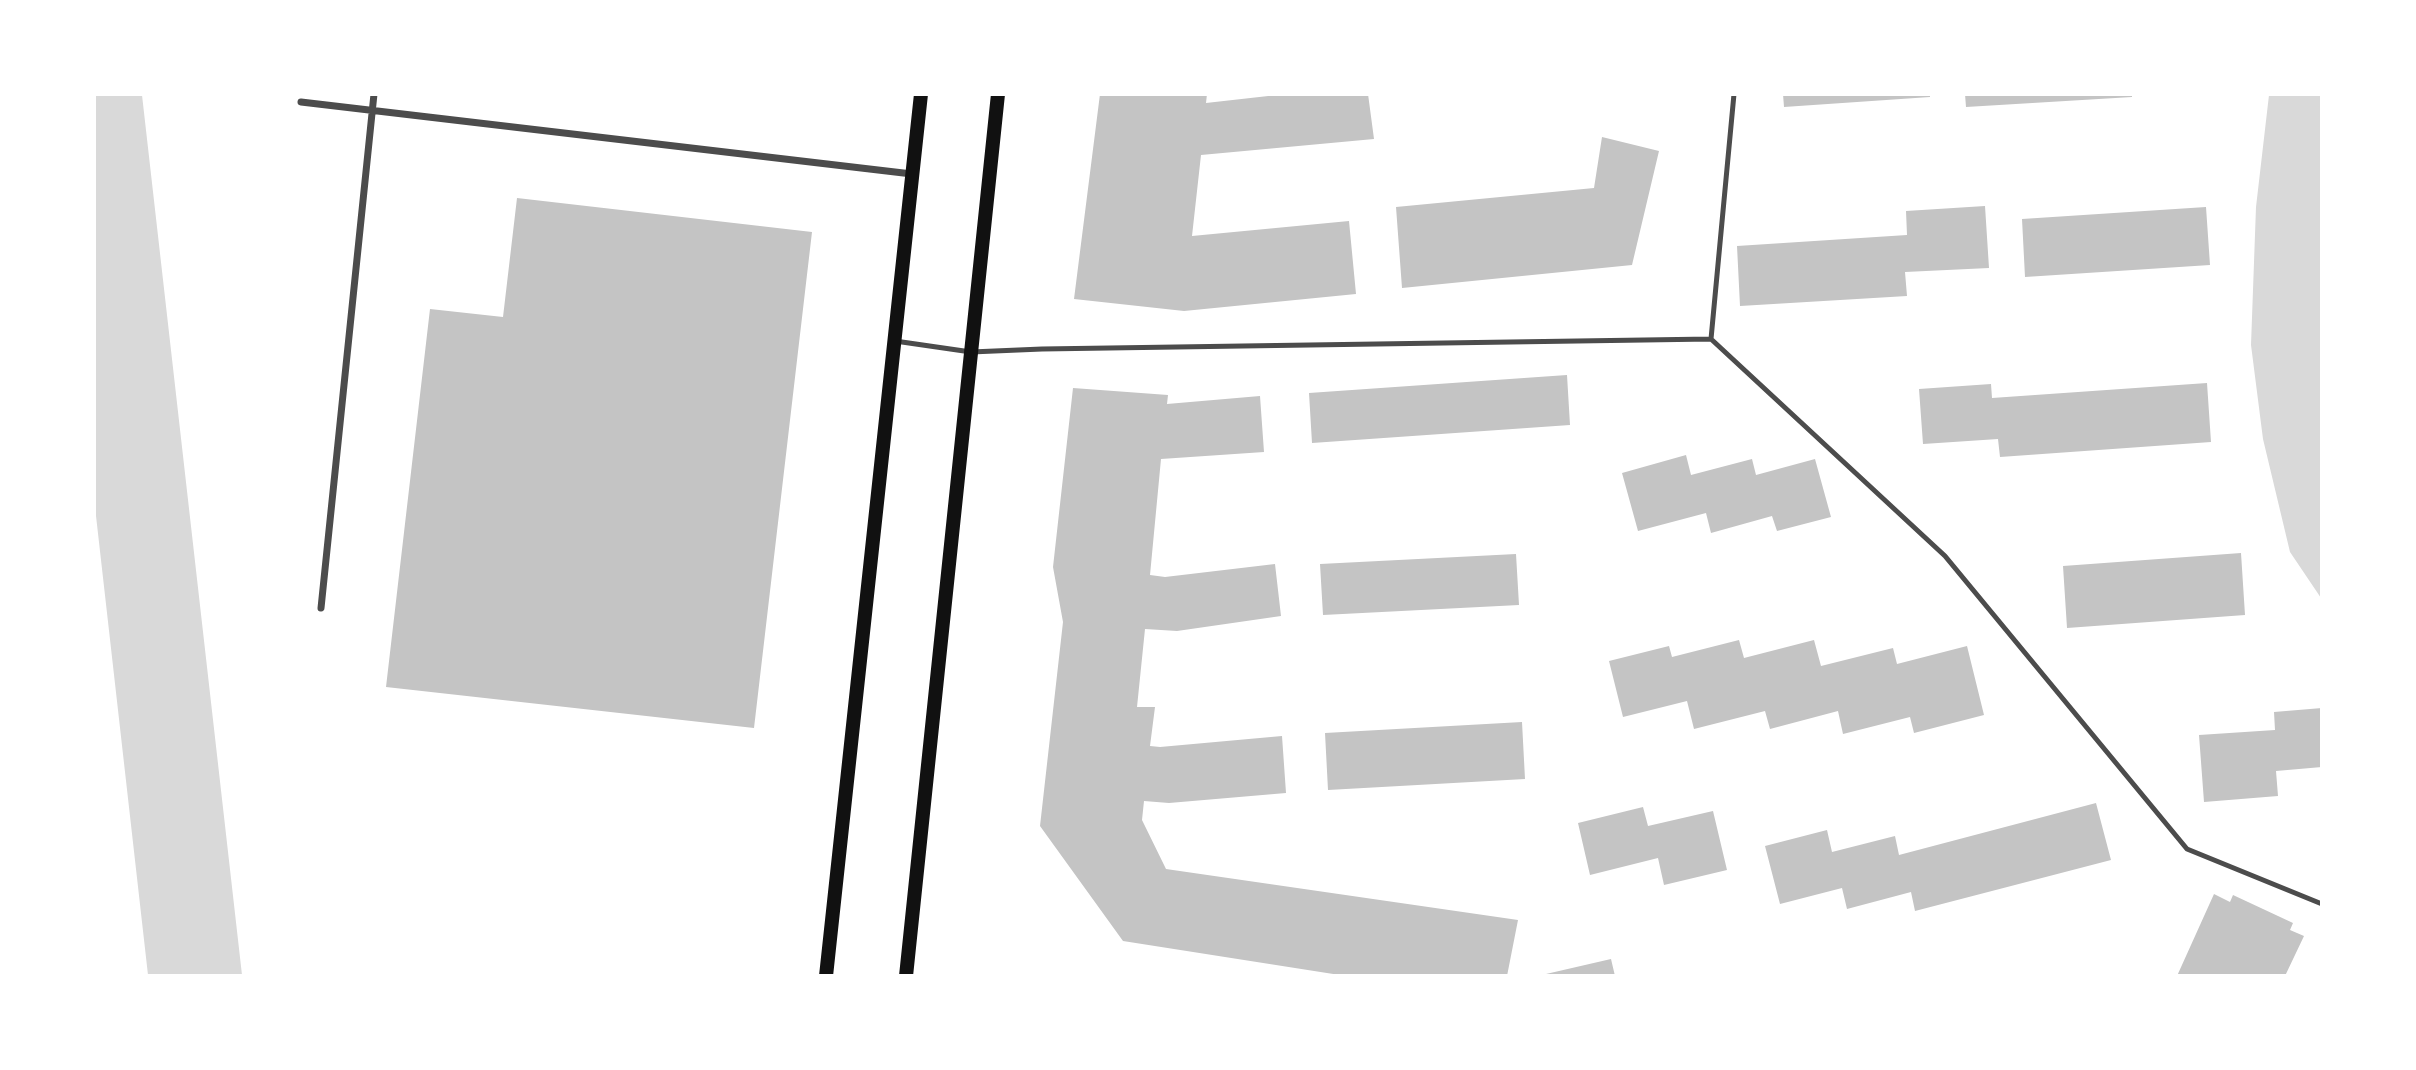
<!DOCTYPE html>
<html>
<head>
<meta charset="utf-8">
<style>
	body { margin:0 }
	#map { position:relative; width:2416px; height:1070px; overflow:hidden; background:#fff; font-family:"Nunito Sans",sans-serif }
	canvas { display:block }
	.frame { position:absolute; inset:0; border:96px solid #fff; pointer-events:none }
</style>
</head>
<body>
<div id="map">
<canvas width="2416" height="1070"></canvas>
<div class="frame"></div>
</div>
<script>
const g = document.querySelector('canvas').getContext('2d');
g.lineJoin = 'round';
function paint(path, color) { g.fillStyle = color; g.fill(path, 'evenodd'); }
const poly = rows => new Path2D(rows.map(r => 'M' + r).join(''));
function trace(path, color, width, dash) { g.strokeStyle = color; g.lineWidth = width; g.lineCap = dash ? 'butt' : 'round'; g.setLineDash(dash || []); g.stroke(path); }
const water = poly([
	[94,95,142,95,242,975,148,975,95,507],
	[2269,95,2321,95,2321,598,2290,552,2263,439,2251,345,2256,207]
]);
const building = poly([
	[1100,94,1207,94,1206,103,1286,94,1368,94,1374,139,1201,155,1192,236,1349,221,1356,294,1184,311,1074,299],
	[1783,94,1930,94,1930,97,1784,107],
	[1965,94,2132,94,2132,97,1966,107],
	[1602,137,1659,151,1632,265,1402,288,1396,207,1594,188],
	[517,198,812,232,754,728,386,687,430,309,503,317],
	[1985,206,1989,268,1905,272,1907,296,1740,306,1737,246,1907,235,1906,211],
	[2206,207,2210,265,2025,277,2022,219],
	[1567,375,1570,425,1312,443,1309,393],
	[2207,383,2211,442,2000,457,1998,439,1923,444,1919,389,1991,384,1992,398],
	[1073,388,1168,395,1167,404,1260,396,1264,452,1161,459,1150,575,1165,577,1275,564,1281,616,1177,631,1145,629,1137,707,1155,707,1150,746,1160,747,1282,736,1286,793,1169,803,1144,801,1142,820,1166,869,1518,920,1507,976,1346,976,1123,941,1040,826,1063,622,1053,567],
	[1686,455,1691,475,1752,459,1756,475,1815,459,1831,517,1777,531,1772,516,1711,533,1706,513,1638,531,1622,473],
	[2241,553,2245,615,2067,628,2063,566],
	[1516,554,1519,605,1323,615,1320,564],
	[1739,640,1744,658,1814,640,1821,666,1893,648,1897,664,1967,646,1984,715,1914,733,1910,717,1843,734,1838,711,1770,729,1765,711,1694,729,1687,701,1623,717,1609,661,1669,646,1672,657],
	[2322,708,2322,767,2276,771,2278,796,2204,802,2199,735,2275,730,2274,712],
	[1522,722,1525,779,1328,790,1325,733],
	[2096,803,2111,860,1915,911,1911,892,1847,909,1842,888,1780,904,1765,846,1827,830,1832,852,1895,836,1899,855],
	[1643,807,1648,826,1713,811,1727,870,1664,885,1658,858,1590,875,1578,823],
	[2214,894,2230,902,2233,895,2293,923,2290,930,2304,936,2285,976,2177,976],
	[1611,959,1615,976,1546,976,1546,974]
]);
const service = poly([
	[1711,339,1734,94],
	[895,341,971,352,1042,349,1711,339,1945,556,2187,849,2322,904]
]);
const minor = poly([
	[301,102,912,174],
	[321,608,374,94]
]);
const secondary = poly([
	[826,976,921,94],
	[906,976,998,94]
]);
paint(water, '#d9d9d9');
paint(building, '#c4c4c4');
trace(service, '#4c4c4c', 5);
trace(minor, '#4c4c4c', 7);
trace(secondary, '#111', 14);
</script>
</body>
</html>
